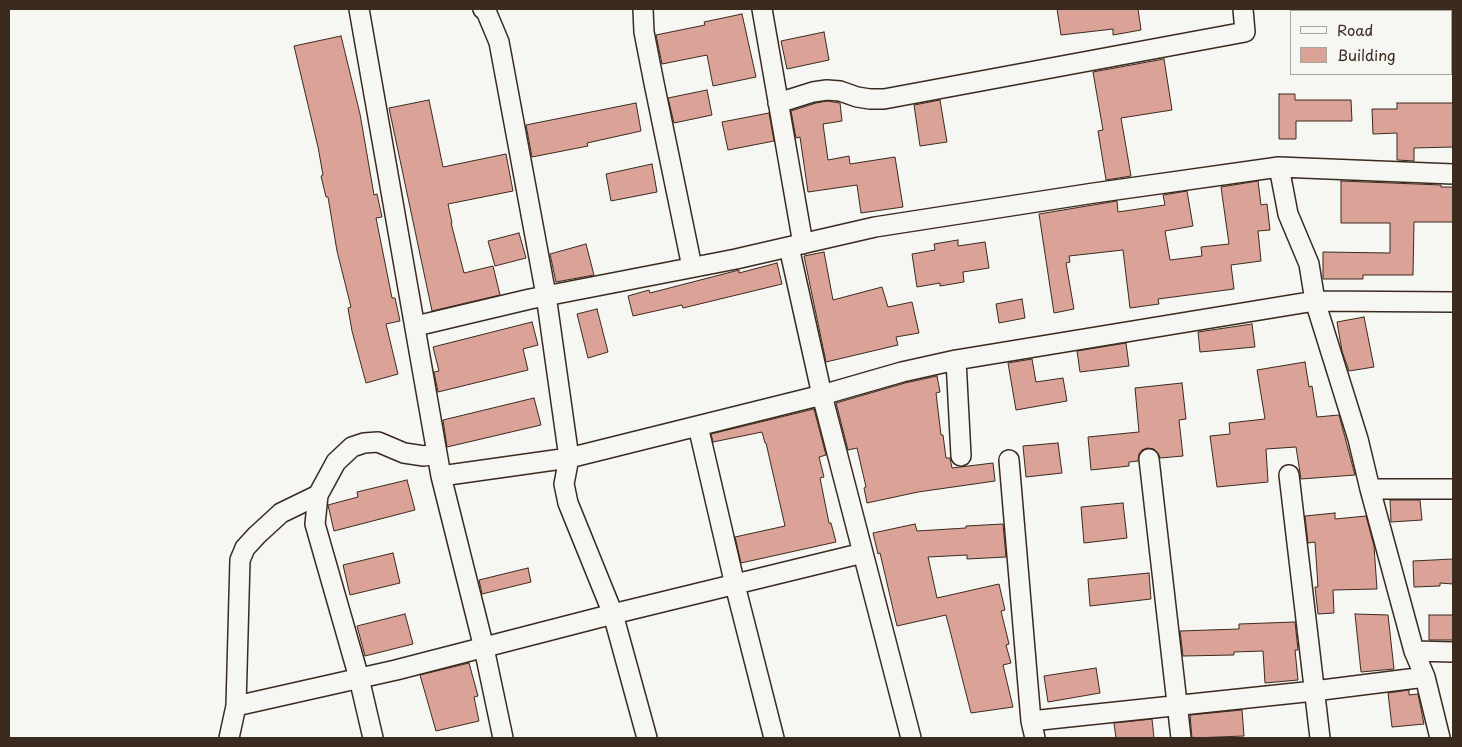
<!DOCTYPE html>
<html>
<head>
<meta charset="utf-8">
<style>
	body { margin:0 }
	#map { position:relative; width:1462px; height:747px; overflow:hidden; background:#f6f6f2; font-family:"Playpen Sans",sans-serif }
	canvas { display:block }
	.frame { position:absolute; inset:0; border:10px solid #3b2a1e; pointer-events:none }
	.legend { position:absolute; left:1290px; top:10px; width:162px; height:65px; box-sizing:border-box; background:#f6f6f2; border:1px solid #aba49d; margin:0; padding:6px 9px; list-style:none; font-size:15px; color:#3b2a1e }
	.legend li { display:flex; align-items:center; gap:10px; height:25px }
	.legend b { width:25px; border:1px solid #aba49d }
</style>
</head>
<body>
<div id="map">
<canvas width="1462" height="747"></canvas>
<div class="frame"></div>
<ul class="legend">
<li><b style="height:6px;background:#f6f6f2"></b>Road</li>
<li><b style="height:14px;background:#dba297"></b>Building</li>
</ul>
</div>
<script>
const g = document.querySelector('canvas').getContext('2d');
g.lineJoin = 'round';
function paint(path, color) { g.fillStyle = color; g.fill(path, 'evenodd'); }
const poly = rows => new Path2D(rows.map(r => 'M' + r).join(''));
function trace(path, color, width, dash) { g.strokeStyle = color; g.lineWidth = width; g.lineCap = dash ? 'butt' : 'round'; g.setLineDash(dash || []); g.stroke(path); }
const building = poly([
	[1057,9,1138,9,1141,30,1113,35,1113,29,1061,35,1057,9],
	[742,14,756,77,713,86,707,55,662,64,656,35,705,25,704,22,742,14],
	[824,32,829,60,787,69,781,41,824,32],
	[341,36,360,114,374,195,377,194,382,217,376,218,392,298,395,298,400,321,386,324,398,374,366,383,352,331,348,308,351,307,337,251,328,197,326,197,321,176,323,175,318,147,294,46,341,36],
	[1164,59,1172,110,1121,118,1131,176,1106,180,1098,131,1103,130,1093,72,1164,59],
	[707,90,712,115,674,123,668,98,707,90],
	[1279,94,1295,94,1295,100,1351,100,1352,121,1296,121,1296,139,1279,139,1279,94],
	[429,100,443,167,506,154,513,191,448,204,452,223,451,223,464,273,493,266,500,295,432,311,389,108,429,100],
	[940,100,947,142,920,146,914,105,940,100],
	[827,101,840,103,842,121,823,124,828,160,849,156,850,164,895,157,903,207,861,213,857,185,808,192,800,137,796,138,791,111,816,103,827,101],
	[636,103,641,131,587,143,588,146,532,157,526,125,636,103],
	[1397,103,1453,103,1453,147,1414,148,1414,161,1397,160,1397,133,1373,134,1372,109,1397,109,1397,103],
	[769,113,774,141,728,150,722,122,769,113],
	[652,164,657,192,611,201,606,174,652,164],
	[1258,181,1261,205,1267,204,1270,230,1258,231,1261,261,1231,265,1234,289,1158,299,1159,304,1130,308,1123,250,1069,256,1070,262,1066,263,1074,309,1054,313,1039,214,1117,201,1118,212,1165,205,1163,195,1187,191,1193,226,1165,231,1170,260,1202,256,1201,247,1229,244,1221,187,1258,181],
	[1341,181,1441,185,1441,187,1453,187,1453,222,1414,222,1413,275,1363,275,1363,279,1323,279,1323,252,1390,253,1390,223,1341,223,1341,181],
	[519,233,526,258,495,266,488,241,519,233],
	[958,240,958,246,985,242,989,268,963,272,964,282,940,286,940,283,917,287,912,254,935,250,934,244,958,240],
	[586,244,594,275,556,282,550,254,586,244],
	[824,252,833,300,882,287,888,307,912,302,919,333,896,337,898,345,826,362,804,256,824,252],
	[777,263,782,284,683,308,682,305,633,316,628,296,649,290,650,293,739,270,739,273,777,263],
	[1022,299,1025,318,999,323,996,304,1022,299],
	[597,309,608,352,588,358,577,314,597,309],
	[1364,317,1374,367,1349,371,1342,351,1337,322,1364,317],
	[532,322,538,345,523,349,528,370,438,392,434,372,439,371,433,347,532,322],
	[1252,324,1255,347,1200,352,1198,332,1252,324],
	[1126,343,1129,366,1080,372,1077,351,1126,343],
	[1032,359,1036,382,1063,378,1067,401,1016,410,1008,363,1032,359],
	[1305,362,1309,387,1312,386,1317,417,1339,415,1355,475,1301,479,1296,447,1266,449,1268,482,1217,487,1210,436,1230,434,1229,423,1265,419,1257,370,1305,362],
	[937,376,940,392,936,393,941,435,943,435,946,458,950,458,952,468,993,463,995,481,918,492,867,503,864,488,866,487,857,448,848,450,836,403,905,383,937,376],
	[1182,383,1186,419,1179,420,1183,456,1160,458,1158,453,1154,449,1147,448,1142,450,1139,454,1138,461,1129,462,1129,466,1091,470,1088,437,1139,432,1135,388,1182,383],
	[534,398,541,425,447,447,443,420,534,398],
	[814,409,826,455,819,457,824,477,820,478,829,523,831,523,836,542,741,563,735,537,785,526,766,443,765,443,762,432,713,442,711,434,814,409],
	[1058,443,1062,473,1026,477,1023,446,1058,443],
	[407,480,415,510,334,531,328,505,358,497,357,492,407,480],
	[1390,500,1420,500,1422,520,1391,522,1390,500],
	[1123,503,1127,538,1084,543,1081,507,1123,503],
	[1335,513,1335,519,1366,516,1374,546,1377,589,1333,590,1334,613,1318,614,1315,587,1318,587,1315,542,1308,543,1305,516,1335,513],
	[915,524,917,531,966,528,966,526,1003,524,1006,557,967,559,967,555,928,557,937,598,999,584,1005,610,1001,611,1009,644,1006,645,1011,663,1003,665,1013,707,971,713,946,615,897,626,880,553,878,554,873,533,915,524],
	[393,553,400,583,350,595,343,565,393,553],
	[1453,559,1453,584,1440,583,1440,586,1414,587,1413,561,1453,559],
	[528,568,531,582,482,594,479,580,528,568],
	[1149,573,1151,599,1090,606,1088,579,1149,573],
	[405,614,413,644,365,656,357,626,405,614],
	[1355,614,1388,615,1394,669,1361,672,1355,614],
	[1429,615,1453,615,1453,640,1429,640,1429,615],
	[1295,622,1298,650,1295,650,1298,680,1265,683,1263,651,1234,652,1234,655,1183,656,1180,631,1239,629,1239,624,1295,622],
	[469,663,478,696,474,697,479,721,436,731,420,675,469,663],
	[1096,668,1100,693,1048,702,1044,676,1096,668],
	[1409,690,1409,695,1418,694,1424,724,1392,727,1388,693,1409,690],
	[1242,710,1244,736,1192,738,1190,715,1242,710],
	[1152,719,1154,738,1116,738,1114,723,1152,719]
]);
const street = poly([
	[359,9,441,476,484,648,503,738],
	[483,9,486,11,499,42,546,295,569,458,564,484,568,503,613,614,647,738],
	[643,9,644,32,654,83,692,267],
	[762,9,803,244],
	[1426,9,1427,11],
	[778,103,813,92,827,90,840,91,857,97,870,99,884,99,1245,32,1243,9],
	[1279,167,1288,214,1309,264,1315,301,1358,439,1370,489,1414,651,1425,677,1440,738],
	[789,247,822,395,911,738],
	[416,326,530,299,736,259,875,227,1094,193,1279,167,1453,174],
	[956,360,961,456],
	[698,426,735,585,774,738],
	[1149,459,1181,738],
	[1009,460,1031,721,1035,738],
	[1289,475,1320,738],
	[441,476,569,458,822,395,902,372,956,360,1315,301,1453,302],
	[1370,489,1453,489],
	[1414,651,1453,652],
	[236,706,396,670,613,614,863,553],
	[1031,721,1314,691,1425,677],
	[229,738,236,706,240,560,245,548,257,535,281,513,318,495],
	[373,738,359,678,315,524,318,495,336,462,352,447,364,443,378,442,404,453,424,456,437,454]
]);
paint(building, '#dba297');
trace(building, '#3b2a1e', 1);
trace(street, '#3b2a1e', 22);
trace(street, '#f6f6f2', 19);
</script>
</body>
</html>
